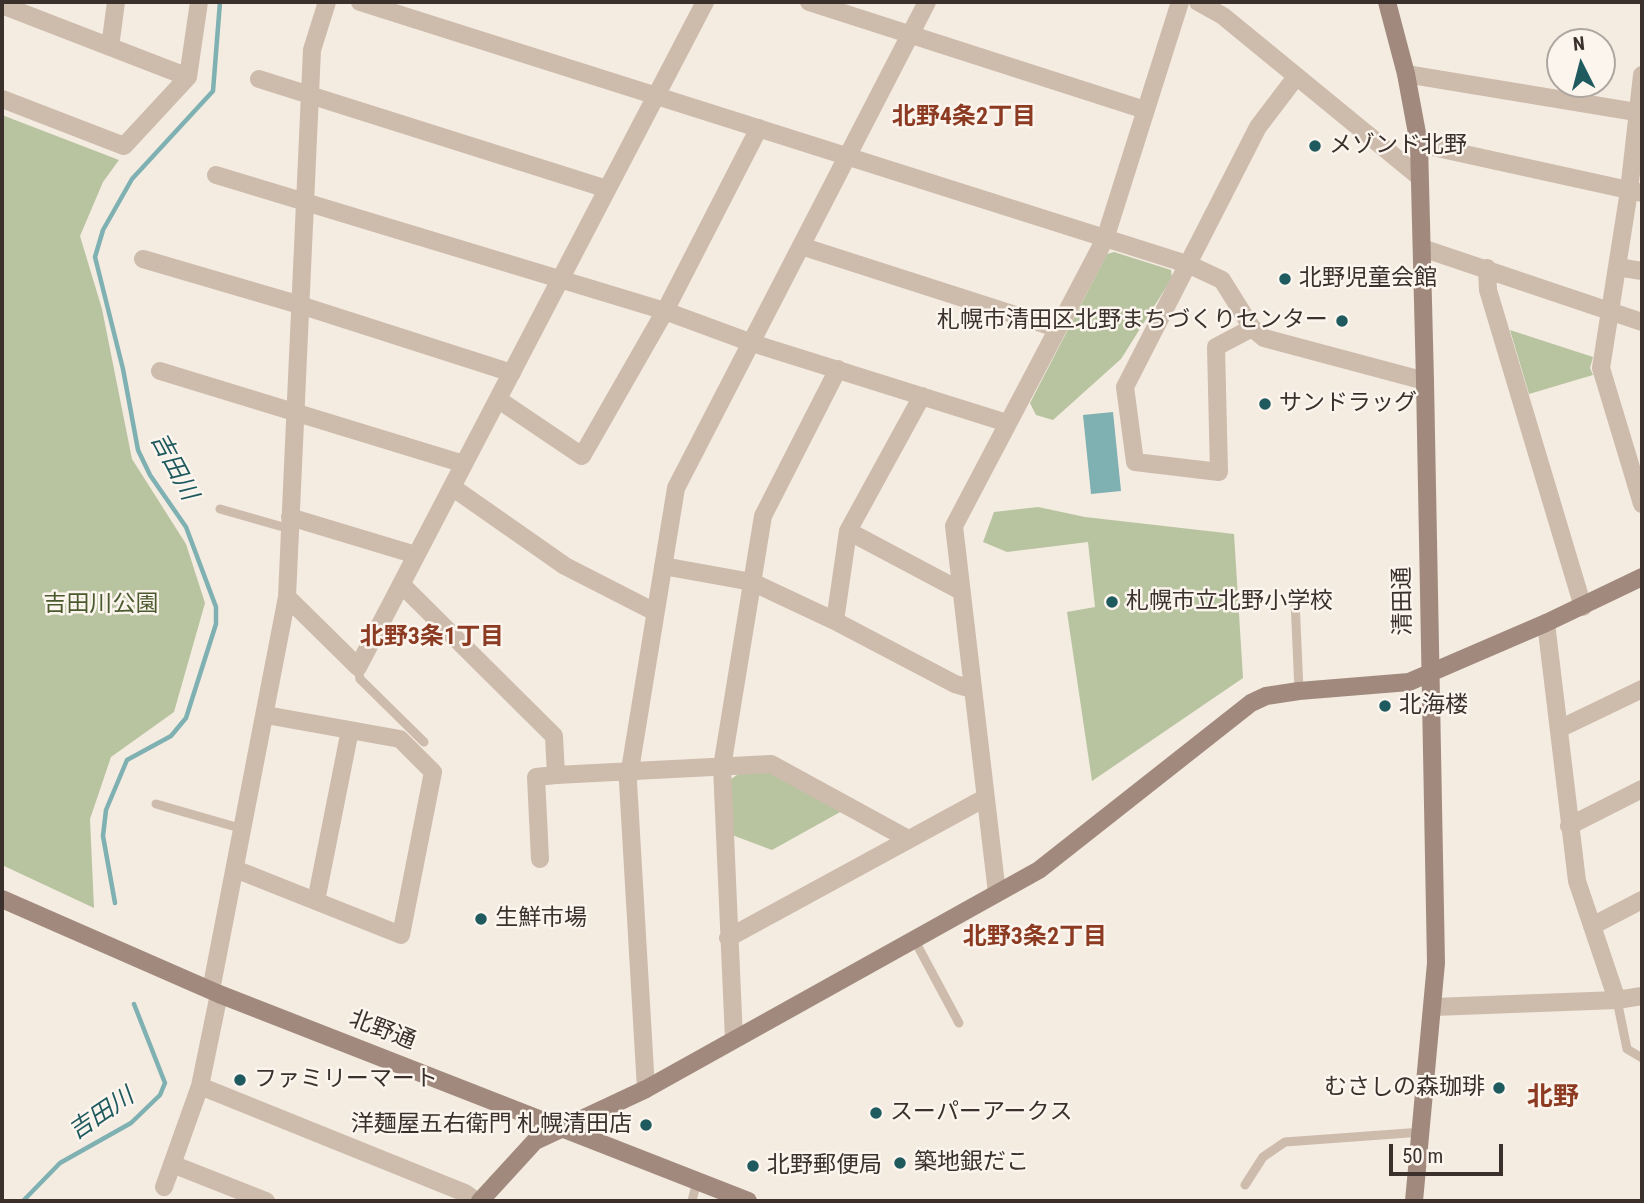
<!DOCTYPE html>
<html>
<head>
<meta charset="utf-8">
<style>
	body { margin:0 }
	#map { position:relative; width:1644px; height:1203px; overflow:hidden; background:#f4ebe1; font-family:"Roboto Condensed",sans-serif }
	canvas { display:block }
	.frame { position:absolute; inset:0; border:4px solid #3b302b; pointer-events:none }
	.north { position:absolute; left:1546px; top:28px; width:70px; height:70px; box-sizing:border-box; background:#fbf5ee; border:2px solid #aea6a0; border-radius:50%; rotate:354deg; font-size:19px; font-weight:700; line-height:28px; text-align:center; color:#3b302b }
	.north::after { content:''; display:block; margin:auto; width:24px; height:32px; background:#1f5a5e; clip-path:polygon(50% 0,100% 100%,50% 72%,0 100%) }
	.scale { position:absolute; left:1389px; top:1144px; width:114px; height:32px; box-sizing:border-box; border:4px solid #3b302b; border-top:0; padding-left:9px; font-size:21px; line-height:24px; white-space:nowrap; color:#3b302b; -webkit-text-stroke:5px #fbf5ee; paint-order:stroke }
</style>
</head>
<body>
<div id="map">
<canvas width="1644" height="1203"></canvas>
<div class="frame"></div>
<div class="north">N</div>
<div class="scale">50 m</div>
</div>
<script>
const g = document.querySelector('canvas').getContext('2d');
g.lineJoin = 'round';
function paint(path, color) { g.fillStyle = color; g.fill(path, 'evenodd'); }
const poly = rows => new Path2D(rows.map(r => 'M' + r).join(''));
function trace(path, color, width, dash) { g.strokeStyle = color; g.lineWidth = width; g.lineCap = dash ? 'butt' : 'round'; g.setLineDash(dash || []); g.stroke(path); }
function drawText(font, color, halo, rows, align = 'center') {
  g.font = font + ' "Roboto Condensed","Noto Sans JP",sans-serif'; g.lineWidth = 5; g.setLineDash([]); g.textBaseline = 'middle'; g.strokeStyle = halo; g.fillStyle = color; for (const [text, x, y, turn = 0] of rows) {
    g.save(); g.translate(x, y); g.rotate((+turn || 0) * Math.PI / 180); g.textAlign = isNaN(turn) ? turn : align; if (halo) g.strokeText(text, 0, 0); g.fillText(text, 0, 0); g.restore();
  }
}
const green = poly([
	[2,115,119,160,103,182,80,236,102,309,132,459,186,544,205,603,174,712,111,757,90,819,94,908,2,865],
	[1114,252,1171,270,1172,278,1121,359,1053,420,1036,415,1030,403,1107,254],
	[1510,330,1593,357,1590,368,1593,375,1529,394],
	[1038,507,1085,517,1234,534,1243,678,1092,781,1067,612,1095,607,1088,542,1007,552,983,542,994,512],
	[769,772,842,811,772,850,732,835,730,780,738,774]
]);
const water = poly([
	[1113,412,1121,491,1091,494,1083,415]
]);
const stream = poly([
	[115,903,103,836,106,810,127,760,171,736,186,718,216,624,216,607,186,527,150,475,138,450,123,369,95,257,103,230,132,179,213,91,220,2],
	[23,1201,60,1163,131,1123,160,1095,165,1083,134,1004]
]);
const lane = poly([
	[220,509,290,529],
	[1295,600,1299,691],
	[358,667,360,679,424,742],
	[156,804,243,829],
	[914,939,959,1023],
	[1617,1000,1627,1049,1642,1058],
	[1245,1185,1263,1157,1285,1142,1422,1132],
	[692,1201,697,1181]
]);
const street = poly([
	[360,2,1190,265,1222,280,1252,328,1264,338,1425,381],
	[809,2,1145,110],
	[1198,2,1223,16,1417,175],
	[2,5,188,77],
	[110,47,116,2],
	[1406,74,1642,113],
	[1642,75,1629,191,1601,368,1642,504],
	[259,79,607,189],
	[2,99,124,146,188,77,199,2],
	[1419,144,1642,193],
	[216,175,665,311,752,343,1007,423],
	[801,246,1056,328],
	[1422,248,1642,322],
	[143,259,300,305,512,373],
	[1617,267,1642,271],
	[1487,268,1488,290,1583,607],
	[1252,328,1216,347,1219,472,1135,462,1125,387,1258,127,1296,77],
	[160,371,464,464],
	[499,400,582,456,665,311,759,128],
	[452,487,565,566,655,612],
	[290,517,416,555],
	[848,531,961,591],
	[663,566,752,582,835,621,955,684,972,689],
	[402,585,554,736,556,775],
	[287,597,358,667,705,2],
	[835,621,848,531,922,396],
	[1546,623,1577,881,1617,1000],
	[1559,729,1642,689],
	[1569,826,1642,789],
	[540,859,536,777,556,775,771,764,908,839],
	[235,869,401,935,433,772,400,739,266,715],
	[997,893,954,526,1105,239,1180,2],
	[316,901,350,730],
	[1592,926,1642,900],
	[728,938,985,798],
	[211,990,287,597,312,50,327,2],
	[1434,1007,1617,1000,1642,996],
	[734,1039,722,767,763,516,838,369],
	[200,1086,465,1193,476,1201],
	[646,1089,628,782,676,488,927,2],
	[172,1164,266,1201],
	[164,1187,200,1086,219,994]
]);
const secondary = poly([
	[1387,2,1406,74,1419,144,1425,381,1436,963,1414,1201],
	[2,899,219,994,748,1201],
	[480,1201,535,1141,646,1089,1039,870,1251,703,1266,696,1299,691,1409,682,1546,623,1642,577]
]);
const markers = [
	[1315,146,7,"#1f5a5e"],
	[1285,279,7,"#1f5a5e"],
	[1342,321,7,"#1f5a5e"],
	[1265,404,7,"#1f5a5e"],
	[1112,602,7,"#1f5a5e"],
	[1385,706,7,"#1f5a5e"],
	[481,919,7,"#1f5a5e"],
	[240,1080,7,"#1f5a5e"],
	[1499,1088,7,"#1f5a5e"],
	[876,1113,7,"#1f5a5e"],
	[646,1125,7,"#1f5a5e"],
	[900,1163,7,"#1f5a5e"],
	[753,1166,7,"#1f5a5e"]
];
const poiNames = [
	["メゾンド北野",1329,146],
	["北野児童会館",1299,279],
	["札幌市清田区北野まちづくりセンター",1328,321,"right"],
	["サンドラッグ",1279,404],
	["札幌市立北野小学校",1126,602],
	["北海楼",1399,706],
	["生鮮市場",495,919],
	["ファミリーマート",254,1080],
	["むさしの森珈琲",1485,1088,"right"],
	["スーパーアークス",890,1113],
	["洋麺屋五右衛門 札幌清田店",632,1125,"right"],
	["築地銀だこ",914,1163],
	["北野郵便局",767,1166]
];
const streetNames = [
	["清田通",1404,601,-91],
	["北野通",382,1031,21]
];
const parkNames = [
	["吉田川公園",101,605]
];
const neighbourhoodNames = [
	["北野4条2丁目",964,118],
	["北野3条1丁目",432,638],
	["北野3条2丁目",1035,938]
];
const waterNames = [
	["吉田川",173,467,62],
	["吉田川",102,1115,-34]
];
const quarterNames = [
	["北野",1553,1098]
];
paint(green, '#b8c4a0');
paint(water, '#7fb0b2');
trace(stream, '#7fb0b2', 4.5);
trace(lane, '#cdbbac', 9);
trace(street, '#cdbbac', 18);
trace(secondary, '#a18a7d', 18);
for (const [x, y, r, color] of markers) { const dot = new Path2D(); dot.arc(x, y, r, 0, 2 * Math.PI); g.fillStyle = color; g.fill(dot); trace(dot, '#fbf5ee', 2.5); }
drawText('23px', '#3b302b', '#fbf5ee', poiNames, 'left');
drawText('23px', '#3b302b', '#fbf5ee', streetNames);
drawText('23px', '#4a5a2e', '#fbf5ee', parkNames);
drawText('bold 24px', '#8c3b22', '#fbf5ee', neighbourhoodNames);
drawText('italic 24px', '#1f5a5e', '#fbf5ee', waterNames);
drawText('bold 26px', '#8c3b22', '#fbf5ee', quarterNames);
</script>
</body>
</html>
